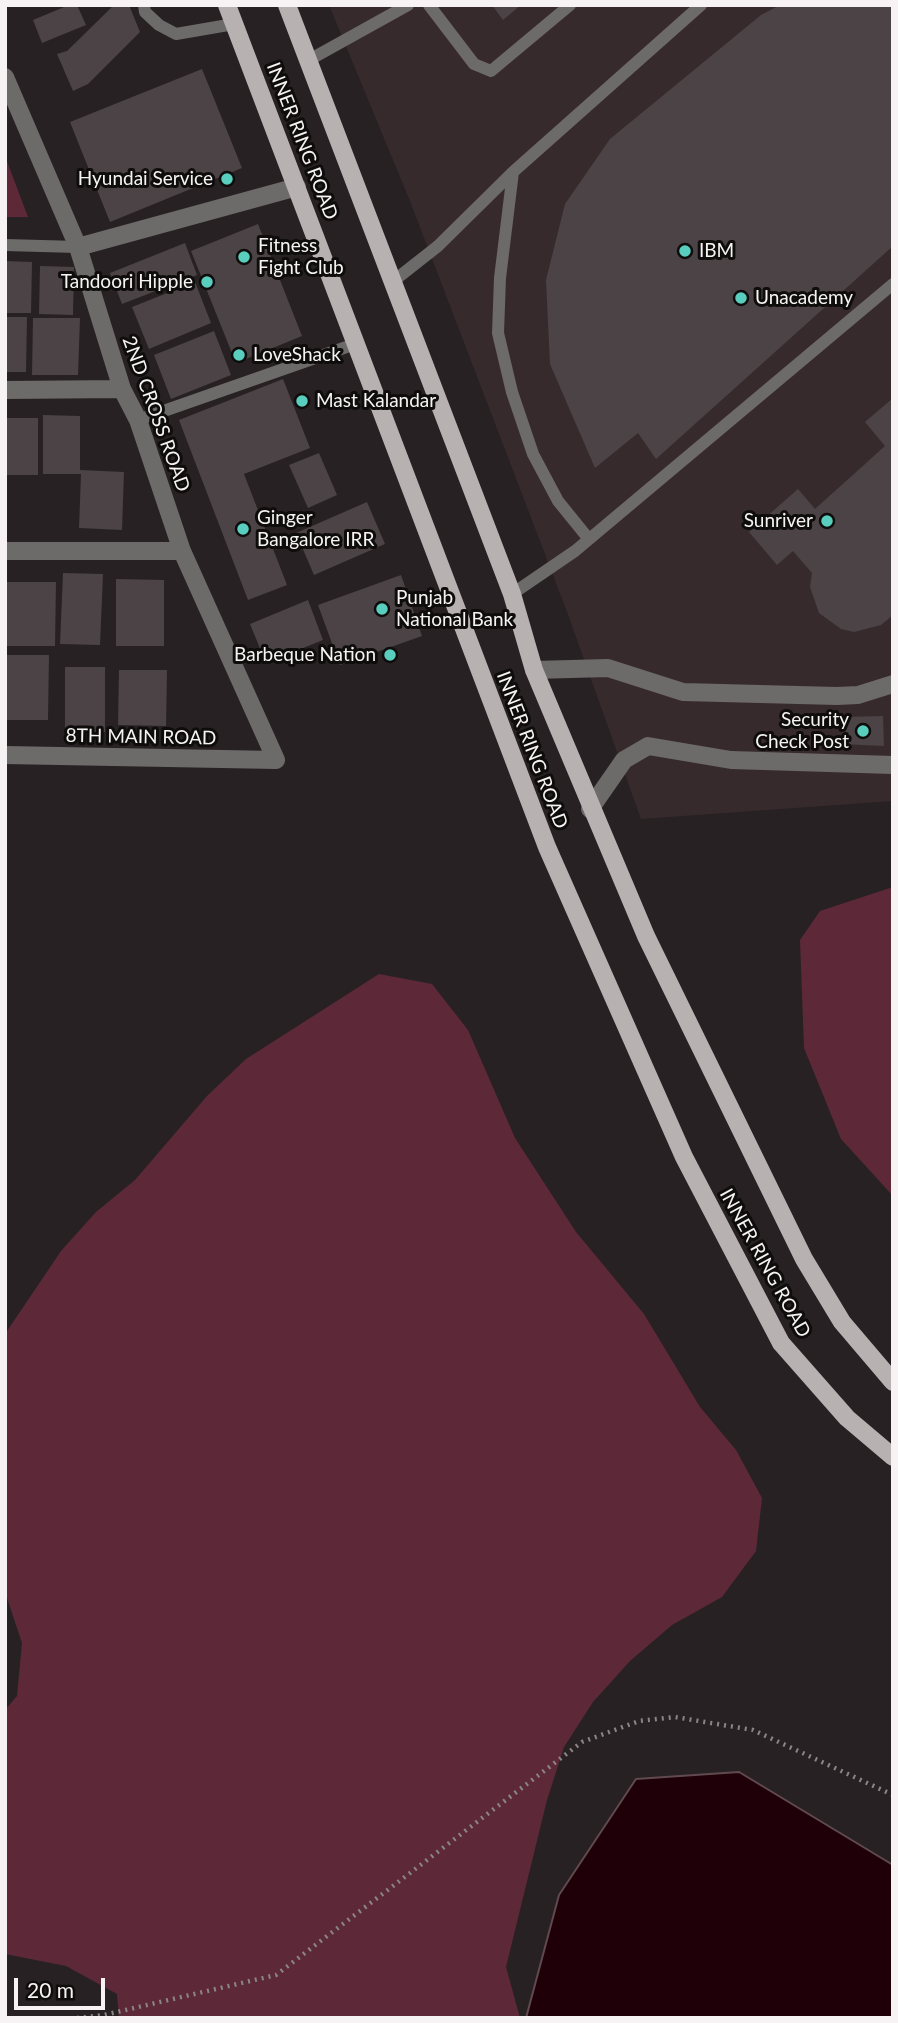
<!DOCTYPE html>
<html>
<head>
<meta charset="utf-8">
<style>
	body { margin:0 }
	#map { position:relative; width:898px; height:2023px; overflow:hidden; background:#282123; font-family:Lato,sans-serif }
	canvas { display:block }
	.frame { position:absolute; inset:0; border:7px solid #f7f3f4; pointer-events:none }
	.scale { position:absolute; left:14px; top:1978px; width:91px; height:32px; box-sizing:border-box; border:4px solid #f7f3f4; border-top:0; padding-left:9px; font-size:21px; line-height:24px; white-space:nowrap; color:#f7f3f4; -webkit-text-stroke:5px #0f0c0c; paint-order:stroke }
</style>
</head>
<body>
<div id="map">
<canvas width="898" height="2023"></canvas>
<div class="frame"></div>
<div class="scale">20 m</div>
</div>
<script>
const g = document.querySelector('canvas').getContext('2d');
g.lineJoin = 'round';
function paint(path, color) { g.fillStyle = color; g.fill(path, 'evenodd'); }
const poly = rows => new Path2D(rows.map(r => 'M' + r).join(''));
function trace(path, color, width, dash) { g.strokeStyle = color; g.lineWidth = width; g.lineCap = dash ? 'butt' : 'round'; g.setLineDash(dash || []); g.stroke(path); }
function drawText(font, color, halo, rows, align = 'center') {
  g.font = font + ' Lato,sans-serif'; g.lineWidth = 6; g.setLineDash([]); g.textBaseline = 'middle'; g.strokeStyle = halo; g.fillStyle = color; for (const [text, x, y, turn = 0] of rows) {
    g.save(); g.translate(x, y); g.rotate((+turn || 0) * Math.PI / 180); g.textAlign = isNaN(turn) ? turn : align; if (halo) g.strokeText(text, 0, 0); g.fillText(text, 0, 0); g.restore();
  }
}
const built = poly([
	[329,5,893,5,893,801,641,819,566,609,410,201]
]);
const green = poly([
	[5,156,28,217,5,217],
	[893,887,893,1196,841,1139,804,1048,800,940,820,911],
	[379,974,432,984,468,1030,515,1138,576,1232,644,1314,700,1407,736,1450,762,1498,756,1551,722,1597,672,1625,630,1661,593,1702,564,1747,547,1800,506,1967,520,2018,119,2018,117,1994,66,1966,5,1954,5,1710,17,1696,22,1643,5,1592,5,1334,61,1251,96,1212,135,1180,207,1096,246,1059]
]);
const water = poly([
	[739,1772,893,1865,893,2018,526,2018,559,1895,636,1779,739,1772]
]);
const building = poly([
	[69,5,77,5,86,25,42,43,33,20],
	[114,5,129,5,140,32,88,84,73,91,57,54,67,51],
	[492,5,521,5,503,20],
	[780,5,893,5,893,246,656,459,638,433,595,468,550,364,546,280,565,204,610,139,761,15],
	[202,69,242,168,110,222,70,122],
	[258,224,302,336,236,363,191,251],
	[185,243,197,275,122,304,110,273],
	[5,261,32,262,31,313,5,313],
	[40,266,74,267,73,315,39,314],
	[195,282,211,323,149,349,132,307],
	[5,317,27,317,26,372,5,372],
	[33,318,80,318,78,375,32,375],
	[214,331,231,375,171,399,154,355],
	[283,379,310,448,244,474,287,585,248,600,179,420],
	[893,398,893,615,881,625,854,632,841,629,819,613,810,587,812,573,793,551,777,565,749,532,798,489,815,509,885,446,865,422],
	[43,415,80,416,80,470,124,472,122,530,79,528,81,474,43,474],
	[5,418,38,418,38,475,5,475],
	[319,453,337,495,308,508,289,465],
	[367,502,385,544,314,575,296,533],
	[63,573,103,574,100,645,60,644],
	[401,575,422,636,340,665,318,605],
	[116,579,164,580,164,646,116,646],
	[5,582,56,582,55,646,5,646],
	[308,600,323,640,266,663,250,624],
	[5,655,49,655,48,720,5,720],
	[65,667,105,667,105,732,65,732],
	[119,670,167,670,166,726,118,725],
	[883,716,884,746,841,744,843,717]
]);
const path = poly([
	[77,2018,104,2015,276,1975,582,1742,639,1721,675,1717,753,1730,893,1795]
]);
const service = poly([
	[144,5,145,12,159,25,176,34,234,24],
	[429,5,474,64,491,71,570,5],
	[309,60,408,5],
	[513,172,500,278,498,333,512,392,533,454,558,501,588,538],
	[5,245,78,247],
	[391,283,438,246,513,172,701,5],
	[138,420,355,344],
	[512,594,575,551,893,284]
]);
const minor = poly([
	[5,77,78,247,122,389,138,420,182,551,276,760,5,755],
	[78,247,297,187],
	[5,390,122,389],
	[5,551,182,551],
	[534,670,608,668,683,692,837,696,858,695,893,684],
	[590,809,624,760,648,746,731,760,893,765]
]);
const primary = poly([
	[227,5,547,847,684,1157,781,1343,847,1418,893,1457],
	[287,5,512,594,534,670,646,936,804,1259,842,1322,893,1382]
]);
const markers = [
	[227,179,7,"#59cebe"],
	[685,251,7,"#59cebe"],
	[244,257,7,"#59cebe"],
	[207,282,7,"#59cebe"],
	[741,298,7,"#59cebe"],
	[239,355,7,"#59cebe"],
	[302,401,7,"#59cebe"],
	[827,521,7,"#59cebe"],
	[243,529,7,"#59cebe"],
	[382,609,7,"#59cebe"],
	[390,655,7,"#59cebe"],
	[863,731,7,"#59cebe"]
];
const streetNames = [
	["INNER RING ROAD",302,141,69],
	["2ND CROSS ROAD",156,414,70],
	["8TH MAIN ROAD",141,737,1],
	["INNER RING ROAD",532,750,69],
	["INNER RING ROAD",765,1263,61]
];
const poiNames = [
	["Hyundai Service",213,179,"right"],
	["Fitness",258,246],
	["Fight Club",258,268],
	["IBM",699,251],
	["Tandoori Hipple",193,282,"right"],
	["Unacademy",755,298],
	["LoveShack",253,355],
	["Mast Kalandar",316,401],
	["Ginger",257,518],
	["Bangalore IRR",257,540],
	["Sunriver",813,521,"right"],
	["Punjab",396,598],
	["National Bank",396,620],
	["Barbeque Nation",376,655,"right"],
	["Security",849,720,"right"],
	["Check Post",849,742,"right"]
];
paint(built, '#372a2d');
paint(green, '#5d2938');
paint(water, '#1f0008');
trace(water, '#60494f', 2);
paint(building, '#4b4345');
trace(path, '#8a8586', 4.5, [2, 5]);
trace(service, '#6d6a6a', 12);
trace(minor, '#6d6a6a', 18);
trace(primary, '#b8b1b2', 18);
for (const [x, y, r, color] of markers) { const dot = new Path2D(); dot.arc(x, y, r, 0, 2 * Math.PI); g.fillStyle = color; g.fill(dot); trace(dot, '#0f0c0c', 2.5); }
drawText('19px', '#f7f3f4', '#0f0c0c', streetNames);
drawText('19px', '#f7f3f4', '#0f0c0c', poiNames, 'left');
</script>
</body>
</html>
